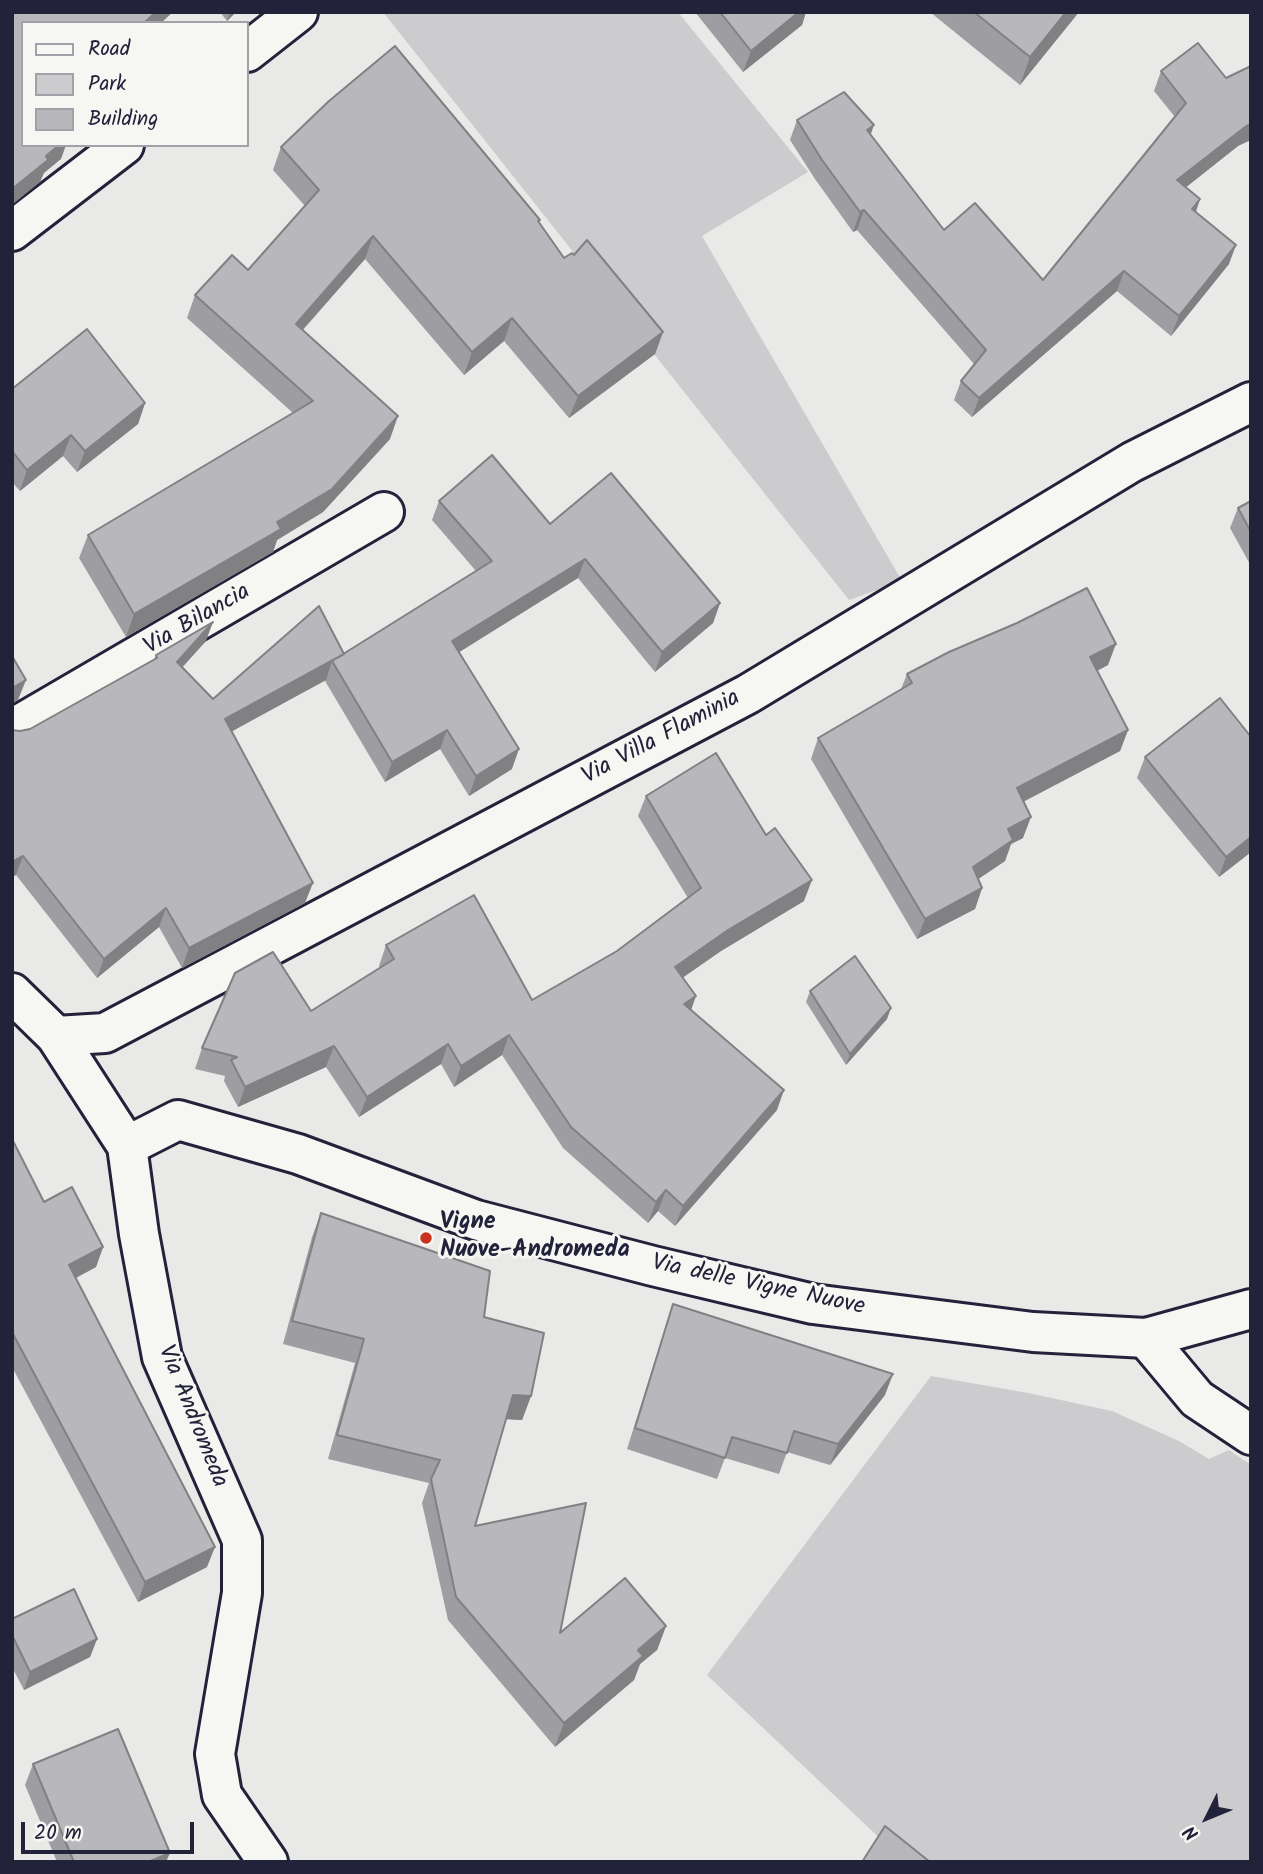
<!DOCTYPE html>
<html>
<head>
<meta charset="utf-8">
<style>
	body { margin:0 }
	#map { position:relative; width:1263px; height:1874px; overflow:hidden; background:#e9e9e7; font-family:Kalam,sans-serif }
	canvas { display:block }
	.frame { position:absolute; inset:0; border:14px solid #22223b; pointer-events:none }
	.legend { position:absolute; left:21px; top:21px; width:228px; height:126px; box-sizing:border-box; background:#f6f6f2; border:2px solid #a1a1a9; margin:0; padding:9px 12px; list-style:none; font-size:21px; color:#22223b }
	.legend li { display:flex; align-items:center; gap:14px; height:35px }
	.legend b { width:35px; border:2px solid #a1a1a9 }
	.north { position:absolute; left:1172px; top:1783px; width:70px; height:70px; -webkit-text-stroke:5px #f6f6f2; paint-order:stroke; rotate:227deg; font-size:19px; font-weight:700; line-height:28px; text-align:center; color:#22223b }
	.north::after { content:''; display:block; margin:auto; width:24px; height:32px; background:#22223b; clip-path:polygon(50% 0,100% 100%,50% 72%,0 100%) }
	.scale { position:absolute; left:21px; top:1822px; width:173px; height:32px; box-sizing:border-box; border:4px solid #22223b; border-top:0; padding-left:9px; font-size:21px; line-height:24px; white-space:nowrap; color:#22223b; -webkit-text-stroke:5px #f6f6f2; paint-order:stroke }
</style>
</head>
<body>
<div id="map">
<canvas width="1263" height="1874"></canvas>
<div class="frame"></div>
<ul class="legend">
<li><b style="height:9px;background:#f6f6f2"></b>Road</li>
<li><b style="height:19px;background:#ccccce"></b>Park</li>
<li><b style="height:19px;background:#b8b8bc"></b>Building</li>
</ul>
<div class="north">N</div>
<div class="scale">20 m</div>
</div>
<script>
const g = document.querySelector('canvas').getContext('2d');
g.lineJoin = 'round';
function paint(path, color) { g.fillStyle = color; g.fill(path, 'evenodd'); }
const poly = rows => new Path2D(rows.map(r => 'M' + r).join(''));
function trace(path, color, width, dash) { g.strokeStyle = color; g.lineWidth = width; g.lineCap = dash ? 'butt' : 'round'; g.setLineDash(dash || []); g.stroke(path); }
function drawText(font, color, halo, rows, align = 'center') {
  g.font = font + ' Kalam,sans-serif'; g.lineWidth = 6; g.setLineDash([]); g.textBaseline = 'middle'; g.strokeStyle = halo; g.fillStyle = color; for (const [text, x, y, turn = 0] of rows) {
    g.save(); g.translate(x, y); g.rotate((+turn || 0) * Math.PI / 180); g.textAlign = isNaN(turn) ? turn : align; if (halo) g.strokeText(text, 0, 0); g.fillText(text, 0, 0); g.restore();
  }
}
const green = poly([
	[383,12,678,12,808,172,702,236,902,581,849,600],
	[931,1376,1028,1393,1112,1411,1179,1441,1209,1459,1229,1450,1251,1465,1251,1862,905,1862,707,1675]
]);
const street = poly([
	[247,52,298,12],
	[12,231,124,145],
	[12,729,384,512],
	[56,1036,105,1033,748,694,1132,462,1251,402],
	[1146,1338,1197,1399,1251,1435]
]);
const secondary = poly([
	[12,993,56,1036,127,1146,139,1234,162,1357,242,1540,242,1593,215,1754,222,1795,268,1862],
	[127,1146,178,1120,298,1154,476,1220,653,1266,813,1304,1033,1332,1146,1338,1251,1309]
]);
const wall = poly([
	[220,12,236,12,227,21],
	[695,12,806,12,802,25,743,72],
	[930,12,1079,12,1020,85],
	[1161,71,1226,78,1238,146,1186,187,1200,199,1196,212,1229,264,1171,336,1117,291,972,417,954,400,961,381,974,364,857,230,853,232,815,179,790,140,797,120,870,135,944,230,1043,280,1175,117,1154,91],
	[281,147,539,223,564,258,663,332,655,354,569,418,504,341,464,375,365,259,303,330,390,439,323,512,277,540,273,552,126,637,79,558,88,535,293,413,187,318,195,295,248,270,305,206,273,170],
	[12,389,145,403,138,424,77,472,63,456,20,491,12,482],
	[439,501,550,524,720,603,713,623,655,672,578,578,459,652,512,769,469,796,440,749,385,782,325,681,326,680,231,731,305,903,182,968,159,927,97,978,16,875,12,877,12,730,20,731,30,729,154,659,156,655,206,641,182,668,213,699,344,654,476,571,432,520],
	[1251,501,1251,566,1230,528,1238,508],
	[1108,665,1097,671,1128,730,1120,751,1023,802,1023,838,1011,844,1005,861,978,879,982,888,975,909,917,939,811,759,818,738,901,689,907,674],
	[1145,757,1251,852,1219,877,1137,778],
	[646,796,804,901,721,951,683,977,691,1010,777,1110,675,1226,658,1211,648,1223,563,1148,502,1055,454,1087,441,1064,359,1117,326,1067,238,1107,224,1081,225,1076,195,1069,202,1048,311,1011,380,968,379,966,386,945,532,1000,617,951,688,898,638,816],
	[810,991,887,1019,846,1065,806,1002],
	[12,1139,44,1202,103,1247,96,1267,76,1278,207,1567,138,1602,12,1367],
	[321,1213,484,1317,531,1396,522,1420,506,1419,475,1526,560,1633,666,1626,657,1650,640,1664,634,1680,555,1747,448,1620,422,1503,429,1483,328,1459,355,1363,283,1344,312,1237],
	[673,1304,885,1395,830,1465,787,1452,779,1474,725,1458,717,1479,627,1449,666,1325],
	[12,1619,97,1639,90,1657,24,1690,12,1667],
	[33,1764,166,1862,57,1862,25,1785]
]);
const shadedWall = poly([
	[156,12,173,12,161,23,144,23],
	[230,12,236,12,227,21],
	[799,12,806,12,802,25,743,72,751,51],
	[1066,12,1079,12,1020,85,1030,57],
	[1251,124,1251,140,1238,146,1170,200,1177,180,1245,127],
	[874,125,867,145,867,130],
	[59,145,66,145,61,159,44,173,40,182,12,205,12,189,46,156],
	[1200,199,1193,219,1192,209],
	[864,210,857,230,853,232,860,212],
	[373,236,365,259,288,346,296,324],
	[1236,245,1229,264,1171,336,1179,316],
	[1124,271,1117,291,972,417,979,398],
	[512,318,504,341,464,375,472,352],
	[663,332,655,354,569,418,578,396],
	[145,403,138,424,77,472,85,451],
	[398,416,390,439,323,512,277,540,273,552,126,637,134,614,277,522],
	[71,435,63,456,20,491,27,470],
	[585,559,578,578,445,661,452,641],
	[720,603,713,623,655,672,662,652],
	[213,622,206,641,169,681,177,662],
	[1116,644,1108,665,1082,678,1090,657],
	[344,654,332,661,326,680,218,739,225,719],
	[26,680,18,700,12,704,12,688],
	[447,730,440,749,385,782,392,762],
	[1128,730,1120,751,1009,809,1017,788],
	[519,749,512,769,469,796,476,776],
	[1031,817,1023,838,1011,844,1005,861,965,888,973,867,1008,829],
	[1251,837,1251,852,1219,877,1226,857],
	[23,856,16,875,12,877,12,862],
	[812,880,804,901,721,951,668,988,675,967,728,930],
	[313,883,305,903,182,968,189,948],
	[982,888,975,909,917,939,925,919],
	[166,908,159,927,97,978,104,959],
	[696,996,689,1016,684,1004],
	[891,1008,887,1019,846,1065,850,1054],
	[509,1035,502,1055,454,1087,461,1066],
	[448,1044,441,1064,359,1117,367,1097],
	[334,1046,326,1067,238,1107,245,1087],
	[784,1090,777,1110,675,1226,683,1206],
	[666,1190,658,1211,648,1223,656,1202],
	[103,1247,96,1267,62,1285,69,1265],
	[893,1374,885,1395,830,1465,838,1444],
	[513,1395,531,1396,522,1420,504,1419],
	[215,1547,207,1567,138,1602,145,1582],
	[666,1626,657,1650,640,1664,634,1680,555,1747,564,1723,638,1650],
	[97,1639,90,1657,24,1690,30,1672],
	[170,1853,166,1862,148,1862]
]);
const building = poly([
	[12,12,156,12,144,23,23,23,23,145,59,145,46,156,48,160,12,189,12,12],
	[720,12,799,12,751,51,720,12],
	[974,12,1066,12,1030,57,974,12],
	[1198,43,1226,78,1251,66,1251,124,1245,127,1177,180,1200,199,1192,209,1236,245,1179,316,1124,271,979,398,961,381,986,350,864,210,860,212,822,160,797,120,844,92,874,125,867,130,944,230,975,203,1043,280,1186,103,1161,71,1198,43],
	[395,46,540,220,538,221,564,258,572,253,574,255,587,240,663,332,578,396,512,318,472,352,373,236,296,324,398,416,332,489,277,522,281,529,134,614,88,535,313,401,195,295,232,255,248,270,319,190,281,147,329,101,395,46],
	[87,329,145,403,85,451,71,435,27,470,12,451,12,389,87,329],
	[492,455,550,524,611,473,720,603,662,652,585,559,452,641,519,749,476,776,447,730,392,762,332,661,492,561,439,501,492,455],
	[1251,501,1251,532,1238,508,1251,501],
	[1087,588,1116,644,1090,657,1128,730,1017,788,1031,817,1008,829,1013,840,973,867,982,888,925,919,818,738,912,683,907,674,949,652,1017,623,1087,588],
	[319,606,344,654,225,719,313,883,189,948,166,908,104,959,23,856,12,862,12,730,20,731,30,729,157,658,156,655,213,622,177,662,213,699,319,606],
	[12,656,26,680,12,688,12,656],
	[1220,698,1251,737,1251,837,1226,857,1145,757,1220,698],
	[716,753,766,835,775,828,812,880,728,930,675,967,696,996,684,1004,784,1090,683,1206,666,1190,656,1202,571,1127,509,1035,461,1066,448,1044,367,1097,334,1046,245,1087,231,1060,237,1057,202,1048,235,973,273,952,311,1011,394,959,386,945,474,895,532,1000,617,951,701,888,646,796,716,753],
	[855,956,891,1008,850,1054,810,991,855,956],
	[12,1139,44,1202,72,1187,103,1247,69,1265,215,1547,145,1582,12,1332,12,1139],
	[321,1213,490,1271,484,1317,544,1333,531,1396,513,1395,475,1526,586,1503,560,1633,625,1578,666,1626,638,1650,643,1656,564,1723,456,1597,431,1479,440,1460,337,1435,364,1339,292,1321,321,1213],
	[673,1304,893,1374,838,1444,794,1431,787,1453,732,1437,725,1458,635,1428,673,1304],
	[74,1589,97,1639,30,1672,12,1635,12,1619,74,1589],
	[118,1729,170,1853,148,1862,74,1862,33,1764,118,1729],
	[885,1826,930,1862,862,1862,885,1826]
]);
const markers = [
	[426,1238,7,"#c8321e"]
];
const streetNames = [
	["Via Bilancia",198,621,-30],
	["Via Villa Flaminia",662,739,-28],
	["Via delle Vigne Nuove",758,1287,12],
	["Via Andromeda",191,1417,68]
];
const poiNames = [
	["Vigne",440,1224],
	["Nuove-Andromeda",440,1252]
];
paint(green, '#ccccce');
trace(street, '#22223b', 44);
trace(secondary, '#22223b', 44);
trace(street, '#f6f6f2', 38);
trace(secondary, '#f6f6f2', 38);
paint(wall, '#9e9ea2');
paint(shadedWall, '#818184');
paint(building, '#b8b8bc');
trace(building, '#818184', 2);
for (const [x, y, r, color] of markers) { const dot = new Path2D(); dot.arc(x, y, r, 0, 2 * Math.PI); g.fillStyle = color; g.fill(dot); trace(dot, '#f6f6f2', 2.5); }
drawText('24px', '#22223b', '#f6f6f2', streetNames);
drawText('bold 24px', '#22223b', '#f6f6f2', poiNames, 'left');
</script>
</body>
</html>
